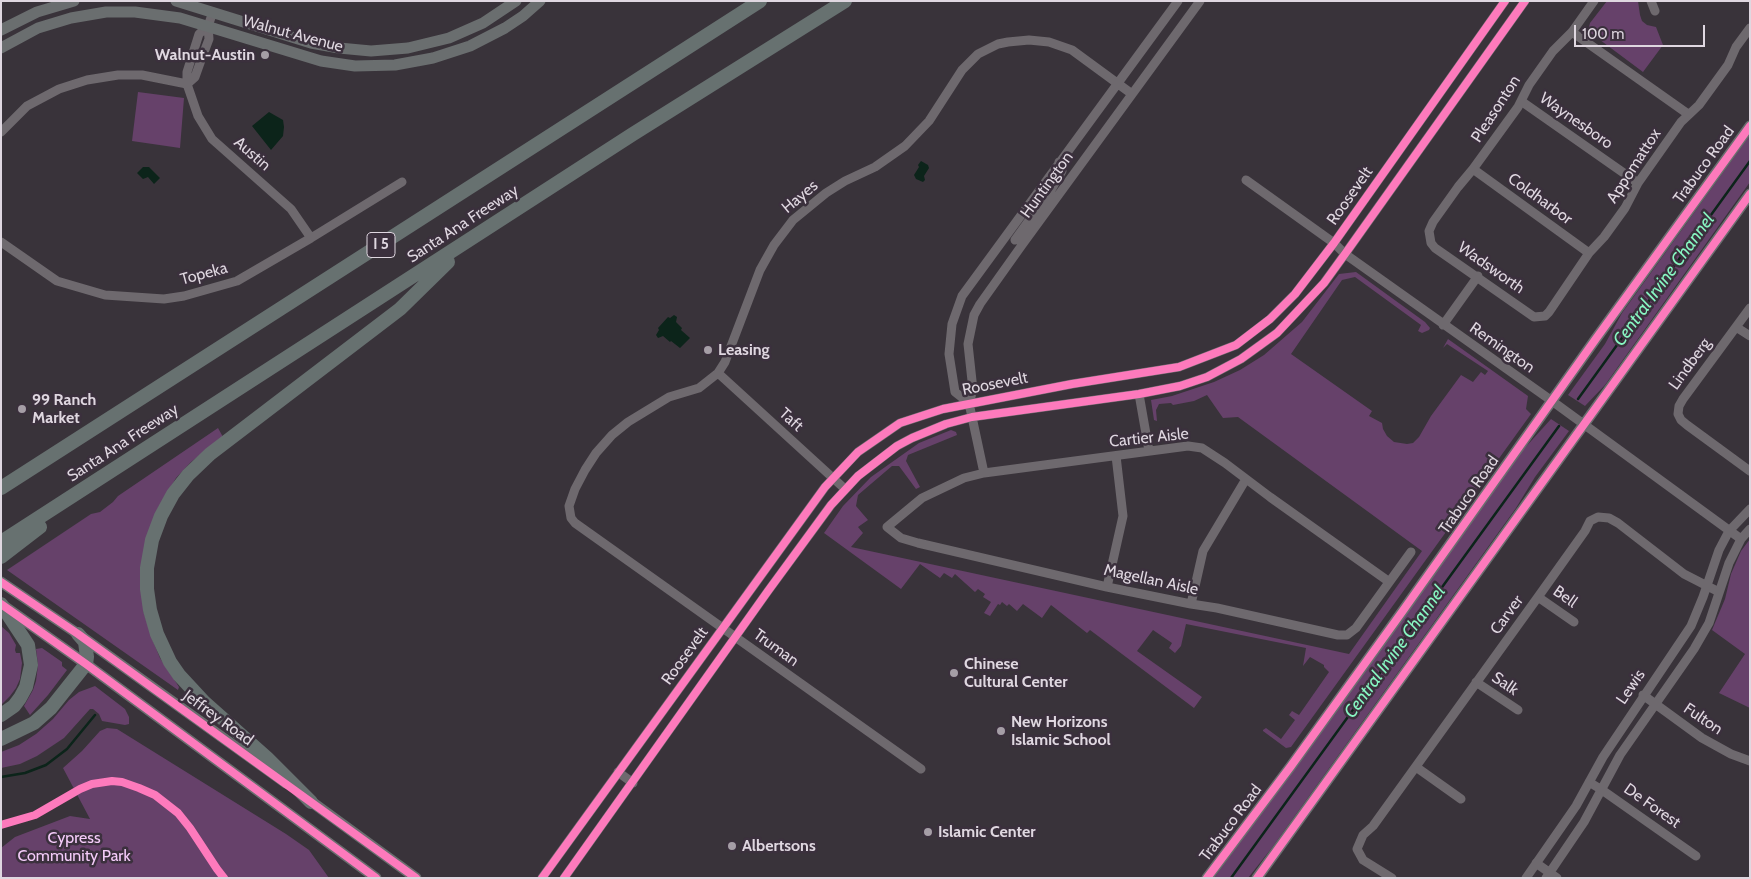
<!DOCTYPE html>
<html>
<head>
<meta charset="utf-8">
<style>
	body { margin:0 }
	#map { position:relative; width:1751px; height:879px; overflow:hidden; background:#39333a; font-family:Cabin,sans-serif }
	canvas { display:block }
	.frame { position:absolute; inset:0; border:2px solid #dfd7e0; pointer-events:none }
	.scale { position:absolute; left:1574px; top:25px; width:131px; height:22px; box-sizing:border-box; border:2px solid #dfd7e0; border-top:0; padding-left:6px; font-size:15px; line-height:18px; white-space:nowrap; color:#dfd7e0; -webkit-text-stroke:4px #3b303d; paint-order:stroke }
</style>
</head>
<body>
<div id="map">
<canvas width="1751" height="879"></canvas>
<div class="frame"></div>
<div class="scale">100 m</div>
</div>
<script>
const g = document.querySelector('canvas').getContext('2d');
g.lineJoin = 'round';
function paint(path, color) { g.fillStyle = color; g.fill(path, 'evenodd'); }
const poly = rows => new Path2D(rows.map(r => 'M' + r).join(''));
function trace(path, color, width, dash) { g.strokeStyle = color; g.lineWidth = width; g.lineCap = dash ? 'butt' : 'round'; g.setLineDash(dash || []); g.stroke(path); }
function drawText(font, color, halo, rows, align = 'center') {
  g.font = font + ' Cabin,sans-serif'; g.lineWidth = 5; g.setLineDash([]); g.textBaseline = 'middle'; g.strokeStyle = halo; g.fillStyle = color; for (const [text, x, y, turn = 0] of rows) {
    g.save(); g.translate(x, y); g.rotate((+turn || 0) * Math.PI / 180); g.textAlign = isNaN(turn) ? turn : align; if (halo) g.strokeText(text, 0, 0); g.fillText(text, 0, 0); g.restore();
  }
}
const green = poly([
	[1607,1,1638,1,1640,15,1642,21,1647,25,1656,27,1663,45,1643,72,1588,31,1590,23],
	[138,92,184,98,180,148,132,141],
	[1750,135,1750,182,1605,385,1585,406,1568,395,1605,344,1622,313],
	[1356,272,1425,322,1430,328,1429,330,1422,333,1418,331,1421,325,1355,277,1342,280,1291,354,1372,411,1369,416,1382,423,1383,429,1387,436,1394,442,1407,444,1413,443,1419,437,1431,416,1461,375,1473,382,1481,372,1485,375,1488,371,1447,344,1443,348,1448,339,1528,396,1526,409,1531,414,1291,747,1286,748,1263,731,1263,730,1266,728,1281,739,1295,720,1289,715,1292,711,1299,715,1329,672,1324,667,1324,665,1310,657,1303,666,1306,648,1186,624,1181,646,1175,653,1169,648,1172,643,1153,630,1137,651,1202,697,1194,708,1090,630,1087,633,1051,605,1042,618,1023,604,1017,611,1009,604,1007,606,1002,602,1000,605,998,604,990,616,984,613,991,602,983,597,985,594,978,589,975,592,955,574,952,578,944,573,940,578,920,564,901,589,824,533,843,506,871,477,919,443,951,430,956,432,957,435,908,455,906,461,920,487,916,489,899,466,892,466,858,495,856,506,868,520,858,527,863,533,851,547,1349,654,1422,551,1238,417,1223,418,1207,395,1194,401,1173,405,1171,403,1159,404,1156,410,1157,421,1154,420,1151,400,1172,396,1214,382,1240,370,1264,355,1302,322,1339,274],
	[1551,419,1569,431,1535,477,1516,508,1271,849,1248,878,1214,878,1522,451],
	[218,428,223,437,191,462,176,478,157,510,143,610,153,641,160,658,179,687,178,690,7,570,91,514,100,512,113,502,118,496],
	[1750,539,1750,708,1719,693,1745,654,1712,630,1725,599,1731,574,1741,551],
	[1,626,9,633,16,645,15,650,16,653,20,653,22,663,20,679,16,688,10,696,1,705],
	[42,648,62,662,62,666,67,670,48,695,30,715,24,706,33,690,36,681,38,665,36,649],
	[95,686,125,709,129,717,129,724,125,725,102,721,99,714,93,709,90,709,64,738,37,756,20,764,1,768,1,752,19,745,36,734,53,719,69,700,79,692],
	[107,728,117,729,286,834,309,850,329,878,1,878,1,848,15,837,70,816,90,819,63,768,82,751,100,731]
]);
const water = poly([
	[269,112,283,120,284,127,283,136,271,150,252,126],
	[921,161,928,165,929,168,924,176,925,180,923,182,916,179,914,175,919,167,918,165],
	[143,167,149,167,160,178,154,184,148,177,143,179,137,173],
	[674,315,677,317,676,322,682,328,681,330,690,338,680,348,671,341,670,342,663,336,658,338,656,335,659,330,658,328,668,317,670,318]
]);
const stream = poly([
	[1578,399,1750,161],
	[1,777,25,773,46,765,67,749,95,715],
	[1231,878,1559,426]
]);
const minor = poly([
	[1594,1,1572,32,1553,51,1529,85,1518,107,1473,169,1458,187,1433,222,1429,231,1431,243,1435,248,1534,317,1545,316,1549,312,1589,253,1604,237,1625,208,1638,183,1681,122,1699,105,1728,65,1736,47,1750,28],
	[1651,1,1655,11],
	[208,26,199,34,187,72,187,84,198,116,212,139,291,209,311,238],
	[1572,32,1688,114],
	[187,84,195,77,200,63,209,39,208,26,213,12],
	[1521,101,1638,183],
	[1,132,27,106,59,89,87,80,118,75,142,75,187,84],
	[1473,169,1589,253],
	[1246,180,1334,243,1345,254,1552,401,1741,539],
	[1015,240,1051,190,1062,171,1059,162],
	[1,242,57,281,105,295,164,299,184,296,237,281,311,238,402,182],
	[1750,308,1683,399,1679,406,1678,414,1681,420,1687,425,1750,471],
	[1443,325,1478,276],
	[1736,327,1750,336],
	[718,373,845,489],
	[1139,394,1149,451],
	[969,403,955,392,949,354,952,324,962,296,1178,1],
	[984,473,969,403,973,390,968,344,974,315,980,304,1022,245,1200,1],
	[1388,581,1270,497,1225,463,1202,448,1188,446,984,473,964,478,922,498,887,527,901,538,918,543,1107,587,1191,604,1217,608,1338,635,1347,635,1356,628,1411,552],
	[1107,587,1123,516,1116,456],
	[1538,597,1574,622],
	[1191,604,1203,551,1246,479],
	[1476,682,1518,710],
	[1643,695,1702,738,1731,754,1750,761],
	[1416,767,1461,799],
	[921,769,575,523,571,518,569,506,575,489,585,470,596,453,612,435,628,422,669,397,699,388,718,373,725,362,760,270,774,245,793,220,826,193,845,181,875,167,905,146,929,121,962,70,978,54,998,44,1008,42,1029,40,1049,42,1072,50,1132,94],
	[618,772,633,783],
	[1589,782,1602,790,1696,856],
	[1536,863,1557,878],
	[542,878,825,487,858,452,900,423,943,409,1072,384,1179,367,1236,345,1270,319,1295,294,1334,243,1505,1],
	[564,878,768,591,831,505,858,476,897,446,912,438,946,424,972,417,1139,394,1180,386,1207,377,1241,359,1277,333,1324,283,1345,254,1525,1],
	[1392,878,1363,860,1357,849,1363,835,1373,826,1538,597,1585,531,1590,521,1598,517,1609,518,1618,523,1684,574,1719,592],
	[1526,878,1576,806,1603,757,1691,626,1703,597,1719,550,1729,531,1750,509],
	[1546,878,1584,822,1620,755,1694,649,1709,623,1729,563,1741,539,1750,529]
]);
const major = poly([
	[176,1,311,43,339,48,371,51,408,48,449,38,483,23,516,1],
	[1,30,37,12,74,1],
	[1,48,38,28,71,18,106,12,135,12,180,18,321,61,355,66,395,65,433,58,470,46,505,28,523,16,540,1],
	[1,582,78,634,286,783],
	[4,606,86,664,376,878],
	[305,797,416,878],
	[1207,878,1291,766,1402,612,1595,340,1750,126],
	[1257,878,1750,194]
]);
const highway = poly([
	[1,488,760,1],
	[1,542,633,134,845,1],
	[1,557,40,527],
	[1,604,28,645,31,665,26,687,20,698,14,706,1,715],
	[1,739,34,723,51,708,86,664,87,657,85,642,78,634],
	[311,802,267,758,204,702,179,675,170,662,157,634,150,610,147,589,147,568,152,540,161,516,173,494,188,475,210,454,400,309,448,262]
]);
const cycleway = poly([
	[1,582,78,634,416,878],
	[1,604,86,664,376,878],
	[1,825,35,815,80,789,92,784,112,781,122,782,139,788,155,795,178,813,190,828,217,869,224,878],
	[542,878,825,487,858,452,900,423,943,409,1072,384,1179,367,1236,345,1270,319,1295,294,1334,243,1505,1],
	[564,878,768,591,831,505,858,476,897,446,912,438,946,424,972,417,1139,394,1180,386,1207,377,1241,359,1277,333,1324,283,1345,254,1525,1],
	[1207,878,1291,766,1402,612,1595,340,1750,126],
	[1257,878,1750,194]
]);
const markers = [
	[265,55,5,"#a59ea6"],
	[708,350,5,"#a59ea6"],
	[22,409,5,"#a59ea6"],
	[954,673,5,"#a59ea6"],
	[1001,731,5,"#a59ea6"],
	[928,832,5,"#a59ea6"],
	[732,846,5,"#a59ea6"]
];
const shields = [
	[381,245,28]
];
const shieldNames = [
	["I 5",381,245]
];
const streetNames = [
	["Walnut Avenue",293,34,15],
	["Pleasonton",1496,109,-57],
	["Waynesboro",1576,121,35],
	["Austin",252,154,41],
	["Trabuco Road",1704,165,-54],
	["Appomattox",1634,166,-57],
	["Huntington",1047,185,-54],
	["Roosevelt",1350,196,-55],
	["Hayes",800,197,-40],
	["Coldharbor",1540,199,36],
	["Santa Ana Freeway",463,224,-33],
	["Wadsworth",1491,268,35],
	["Topeka",204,274,-15],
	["Remington",1502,348,35],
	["Lindberg",1690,364,-54],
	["Roosevelt",995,384,-11],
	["Taft",791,420,42],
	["Cartier Aisle",1149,438,-6],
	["Santa Ana Freeway",123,443,-33],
	["Trabuco Road",1469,495,-55],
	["Magellan Aisle",1151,580,12],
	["Bell",1565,597,35],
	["Carver",1507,615,-54],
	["Truman",776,648,36],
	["Roosevelt",685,656,-54],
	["Salk",1505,684,34],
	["Lewis",1631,687,-56],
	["Jeffrey Road",218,718,36],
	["Fulton",1703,719,34],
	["De Forest",1652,806,35],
	["Trabuco Road",1231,823,-53]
];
const poiNames = [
	["Walnut-Austin",255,55,"right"],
	["Leasing",718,350],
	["99 Ranch",32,400],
	["Market",32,418],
	["Chinese",964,664],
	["Cultural Center",964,682],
	["New Horizons",1011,722],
	["Islamic School",1011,740],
	["Islamic Center",938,832],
	["Albertsons",742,846]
];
const parkNames = [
	["Cypress",74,838],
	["Community Park",74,856]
];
const waterNames = [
	["Central Irvine Channel",1664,280,-54],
	["Central Irvine Channel",1395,652,-54]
];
paint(green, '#66416a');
paint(water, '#0c241a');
trace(stream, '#0c241a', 2.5);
trace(minor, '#6e696e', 9);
trace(major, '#6a6e6f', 11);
trace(highway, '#677170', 14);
trace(cycleway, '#fd7abc', 8);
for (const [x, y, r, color] of markers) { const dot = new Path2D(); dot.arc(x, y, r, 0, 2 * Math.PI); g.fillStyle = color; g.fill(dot); trace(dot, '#3b303d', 2); }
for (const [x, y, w] of shields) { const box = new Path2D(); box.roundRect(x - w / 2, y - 12.5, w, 25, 4); g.fillStyle = '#3b303d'; g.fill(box); trace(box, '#dfd7e0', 1); }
drawText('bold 15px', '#dfd7e0', null, shieldNames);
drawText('16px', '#dfd7e0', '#3b303d', streetNames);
drawText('bold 16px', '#dfd7e0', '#3b303d', poiNames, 'left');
drawText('16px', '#f5ccfa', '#3b303d', parkNames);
drawText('italic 18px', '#88f7c3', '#3b303d', waterNames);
</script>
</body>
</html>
